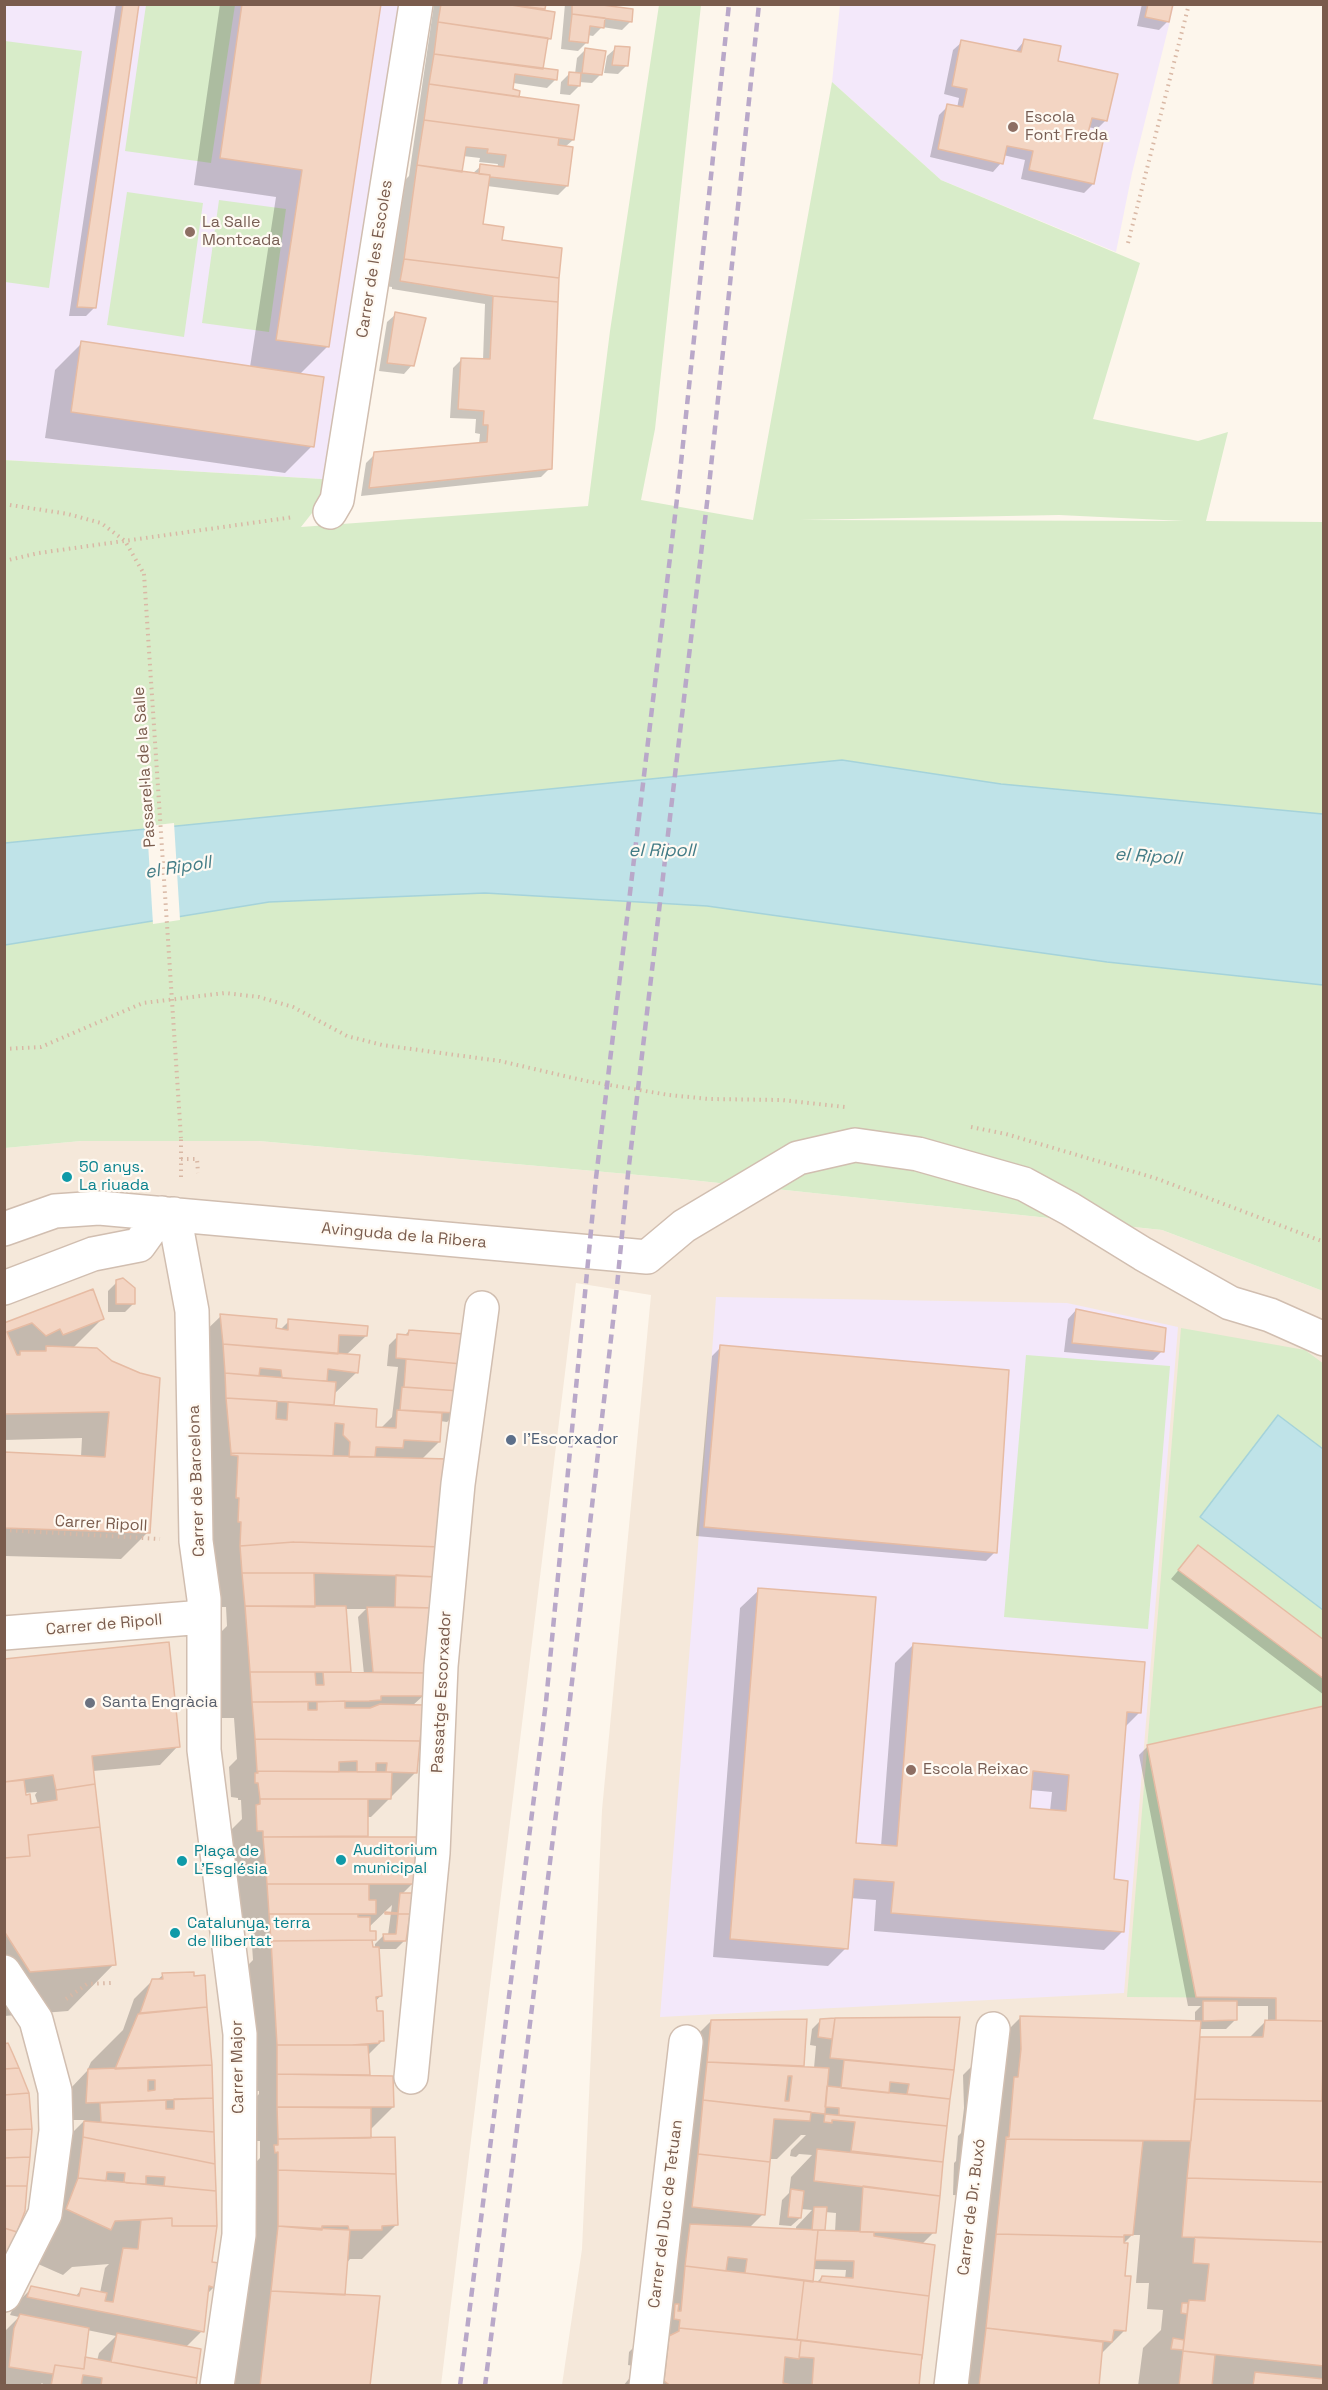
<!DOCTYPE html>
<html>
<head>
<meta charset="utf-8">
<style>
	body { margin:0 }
	#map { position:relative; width:1328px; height:2390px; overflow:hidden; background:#fdf6ec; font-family:"Space Grotesk",sans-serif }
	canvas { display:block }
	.frame { position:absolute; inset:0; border:6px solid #7a5c4d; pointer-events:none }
</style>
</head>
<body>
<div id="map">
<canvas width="1328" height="2390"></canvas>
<div class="frame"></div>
</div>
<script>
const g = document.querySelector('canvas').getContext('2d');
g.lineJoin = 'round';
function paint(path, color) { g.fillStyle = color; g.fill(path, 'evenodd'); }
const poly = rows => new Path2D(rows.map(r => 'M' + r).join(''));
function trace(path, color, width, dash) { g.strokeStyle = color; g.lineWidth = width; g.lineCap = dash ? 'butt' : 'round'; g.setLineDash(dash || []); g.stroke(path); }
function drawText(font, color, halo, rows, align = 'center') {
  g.font = font + ' "Space Grotesk",sans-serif'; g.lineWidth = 4.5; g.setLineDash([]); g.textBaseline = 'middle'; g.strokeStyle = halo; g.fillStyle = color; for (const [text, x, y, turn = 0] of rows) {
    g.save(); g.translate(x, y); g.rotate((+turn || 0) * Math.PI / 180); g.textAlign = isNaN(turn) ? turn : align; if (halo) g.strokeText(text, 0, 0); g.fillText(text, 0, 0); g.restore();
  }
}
const residential = poly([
	[81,1141,259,1141,672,1178,1162,1230,1323,1291,1323,2385,562,2385,582,2249,602,1810,651,1295,576,1283,441,2385,5,2386,5,1148]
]);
const education = poly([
	[4,5,410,5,338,480,5,460],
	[840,5,1174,5,1132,173,1116,252,941,180,832,82],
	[716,1297,1067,1303,1178,1327,1124,1993,660,2017,698,1546]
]);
const green = poly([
	[146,5,235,5,211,163,125,151],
	[659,5,701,5,655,429,641,500,753,520,832,82,941,180,1140,263,1093,419,1198,441,1228,432,1206,521,1323,522,1323,814,1001,784,842,760,5,843,4,460,338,480,301,527,588,506,610,331],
	[1059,515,1184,521,800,520],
	[5,41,82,51,49,288,5,282],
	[127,192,203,203,184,337,107,325],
	[219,200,286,209,269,332,202,323],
	[485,893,707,906,1107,962,1323,985,1323,1291,1162,1230,672,1178,259,1141,81,1141,5,1148,5,945,269,902],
	[1181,1328,1305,1350,1324,1364,1323,2021,1276,2020,1276,1998,1127,1997],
	[1026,1355,1170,1366,1148,1629,1004,1617]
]);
const water = poly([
	[842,760,1001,784,1323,814,1323,985,1107,962,707,906,485,893,269,902,5,945,5,843,842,760],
	[1278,1415,1323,1449,1323,1610,1200,1517,1278,1415]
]);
const pier = poly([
	[174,823,180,920,153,924,147,826]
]);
const shadow = poly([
	[116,4,138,4,95,307,86,316,69,316],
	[220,4,379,4,328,346,299,375,312,446,285,473,45,438,55,370,82,343,250,367,276,197,194,185],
	[434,4,544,4,543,11,550,38,546,42,542,70,556,79,547,88,513,83,512,90,518,98,573,140,565,147,567,186,558,195,487,186,481,225,500,242,550,468,541,477,361,496,366,463,375,454,479,444,480,434,475,433,476,419,450,418,453,368,462,359,483,360,485,304,392,289,392,287,378,285,391,194,409,176],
	[463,156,480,158,479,162,498,164,497,168,481,166,472,174,460,173],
	[565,4,590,4,631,21,622,30,602,27,593,36,587,35,587,42,578,51,561,49],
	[1142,4,1171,4,1167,22,1159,30,1137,26],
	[1025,40,1056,62,1106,120,1097,129,1088,127,1086,134,1093,184,1084,193,1021,179,1025,160,1003,155,1001,163,993,172,930,157,939,115,948,106,957,108,959,98,944,94,953,50,962,42,1015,52],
	[616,48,627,65,618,74,604,73,607,56],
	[585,50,601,74,592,83,579,82,579,86,570,95,560,94,561,82,570,73,575,74,577,58],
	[396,314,412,365,404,374,379,371,387,322],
	[117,1282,134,1303,125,1312,108,1312,108,1291],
	[1076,1310,1162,1351,1153,1360,1064,1352,1068,1319],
	[221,1316,280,1330,289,1321,366,1336,345,1356,357,1372,333,1395,331,1407,375,1428,381,1428,392,1417,398,1367,387,1366,389,1345,398,1336,404,1336,409,1331,462,1336,456,1413,447,1422,440,1421,439,1442,421,1460,448,1461,424,1695,412,1706,416,1772,371,1817,366,1817,367,1835,364,1838,413,1883,402,1894,405,1940,396,1949,377,1949,381,1995,375,2002,383,2040,367,2056,369,2074,366,2077,393,2107,370,2130,370,2139,397,2224,362,2259,350,2259,346,2264,343,2296,368,2386,220,2386,232,2187,260,2158,260,2141,243,2141,243,2110,259,2094,259,2091,231,2091,225,1989,253,1960,251,1930,221,1930,226,1835,242,1819,241,1800,238,1800,238,1798,231,1797,229,1767,237,1759,234,1718,204,1718,199,1654,227,1626,226,1607,208,1607,194,1342],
	[345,1609,366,1609,358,1617,364,1674,347,1674,349,1671],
	[392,1905,388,1935,384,1935,375,1944,375,1949,371,1949,371,1943,375,1939,368,1928],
	[102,1319,73,1348,97,1349,148,1532,121,1559,4,1556,4,1453,81,1457,82,1438,4,1440,4,1324],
	[721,1347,995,1552,986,1561,696,1536,712,1356],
	[1198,1547,1324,1642,1324,1695,1171,1579],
	[759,1590,854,1844,881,1846,895,1663,914,1644,1140,1712,1124,1728,1112,1881,1123,1931,1104,1950,874,1931,876,1900,850,1898,846,1948,828,1966,713,1957,740,1608],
	[1030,1790,1052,1792,1050,1811,1028,1809],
	[4,1660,178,1746,160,1765,93,1771,114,1964,68,2011,4,2016],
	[37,1792,35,1795,38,1804,30,1805,24,1793],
	[1324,1707,1324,2386,1138,2386,1143,2348,1161,2330,1163,2310,1147,2309,1149,2283,1136,2283,1140,2235,1132,2235,1122,2245,1125,2330,1101,2354,1098,2386,956,2386,977,2196,953,2195,954,2163,956,2161,958,2136,961,2133,964,2108,963,2075,1021,2017,1195,2022,1195,2012,1201,2006,1188,2006,1139,1755,1148,1746],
	[1235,2006,1268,2006,1268,2022,1265,2022,1249,2038,1201,2038,1198,2041,1199,2029,1226,2029,1235,2020],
	[163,1975,203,1977,210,2065,215,2192,211,2263,214,2287,207,2294,202,2331,186,2347,194,2386,45,2386,42,2383,39,2386,4,2386,4,2332,19,2317,10,2315,14,2306,32,2288,75,2297,81,2290,100,2293,105,2268,109,2264,72,2267,63,2275,20,2256,66,2139,85,2120,68,2120,70,2089,87,2071,91,2062,123,2030,134,1999,152,1981,157,1980],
	[87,2330,116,2336,99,2353,97,2361,84,2359],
	[958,2019,934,2232,922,2244,933,2246,917,2386,623,2386,633,2374,634,2366,628,2365,629,2352,636,2345,663,2253,681,2235,666,2234,657,2146,661,2110,680,2090,684,2048,711,2021,802,2066,800,2068,814,2068,816,2046,810,2045,812,2029,821,2020],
	[801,2135,806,2135,791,2150,790,2156,796,2157,799,2154,812,2155,791,2177,789,2193,782,2200,779,2225,791,2226,800,2218,801,2209,812,2210,796,2227,796,2230,749,2228,763,2214,769,2159,777,2159],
	[825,2212,836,2213,835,2232,823,2231],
	[813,2269,846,2270,845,2279,822,2277,816,2283,811,2283]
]);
const building = poly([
	[123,4,139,4,96,308,77,307,123,4],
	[242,4,381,4,329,347,276,340,302,170,220,158,242,4],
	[441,4,505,4,555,12,551,39,438,22,441,4],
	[505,4,546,4,545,9,505,4],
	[572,4,595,4,633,9,632,22,572,14,572,4],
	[1148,4,1173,4,1169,22,1145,17,1148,4],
	[572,14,605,18,604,28,590,26,588,43,569,41,572,14],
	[438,22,548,38,543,69,434,54,438,22],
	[1024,39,1061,46,1058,61,1118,74,1107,121,1092,118,1088,133,1104,137,1094,184,1029,170,1033,151,1007,146,1003,164,938,149,947,104,963,107,967,89,952,86,961,40,1021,52,1024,39],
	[615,46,630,47,628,66,612,65,615,46],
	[585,48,606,51,602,75,582,73,585,48],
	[434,54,558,70,557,80,515,74,513,89,520,91,519,97,429,84,434,54],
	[569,72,581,73,580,86,568,85,569,72],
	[429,84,579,105,574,140,424,120,429,84],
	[424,120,559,138,558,145,573,147,568,186,490,177,490,175,479,174,480,164,504,167,506,155,487,153,488,149,466,147,462,172,417,165,424,120],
	[417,165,490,175,483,224,504,227,502,240,562,248,559,278,404,259,417,165],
	[404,259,559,278,558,302,493,296,400,281,404,259],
	[493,296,558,302,552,469,369,488,374,452,487,442,488,425,483,425,484,411,458,409,461,358,490,359,493,296],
	[395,312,426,318,414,366,387,363,395,312],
	[81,341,324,377,314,447,71,412,81,341],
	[123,1278,135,1288,135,1304,116,1304,116,1280,123,1278],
	[93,1289,104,1319,63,1335,60,1329,46,1336,32,1323,7,1332,17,1355,20,1355,20,1351,46,1351,46,1346,97,1348,112,1361,140,1373,160,1378,150,1533,4,1528,4,1452,105,1457,109,1412,4,1414,4,1323,93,1289],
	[1076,1309,1166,1328,1164,1352,1072,1343,1076,1309],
	[220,1314,277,1319,276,1328,288,1330,288,1319,368,1326,367,1336,339,1335,338,1354,223,1344,220,1314],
	[409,1330,464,1334,462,1364,396,1358,397,1334,408,1335,409,1330],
	[223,1344,360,1355,358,1373,328,1369,327,1381,282,1378,281,1370,260,1368,259,1376,225,1373,223,1344],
	[720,1345,1009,1370,997,1553,704,1527,720,1345],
	[406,1359,462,1364,460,1391,404,1387,406,1359],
	[225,1373,336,1382,334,1405,226,1398,225,1373],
	[402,1387,460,1391,457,1413,400,1410,402,1387],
	[226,1398,277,1401,276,1419,287,1420,288,1402,377,1409,376,1427,396,1428,397,1410,442,1413,440,1442,404,1440,403,1448,376,1447,375,1457,349,1457,350,1442,343,1435,344,1424,335,1423,333,1456,231,1453,226,1398],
	[231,1453,448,1459,442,1547,294,1542,240,1546,241,1522,238,1522,239,1498,236,1498,238,1456,231,1455,231,1453],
	[294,1542,442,1547,439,1577,314,1573,242,1573,240,1546,294,1542],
	[1198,1545,1324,1640,1324,1679,1178,1570,1198,1545],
	[242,1573,314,1573,315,1607,245,1606,242,1573],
	[396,1575,439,1577,435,1608,395,1607,396,1575],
	[758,1588,876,1597,856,1843,897,1846,913,1643,1145,1662,1141,1713,1127,1712,1126,1725,1114,1879,1128,1881,1124,1932,891,1913,894,1882,854,1879,848,1949,730,1939,758,1588],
	[1033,1771,1069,1775,1066,1811,1030,1808,1033,1771],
	[245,1606,346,1606,351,1672,250,1672,245,1606],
	[367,1607,435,1608,428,1673,373,1672,367,1607],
	[169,1642,180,1747,92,1756,95,1784,56,1790,53,1775,4,1782,4,1659,169,1642],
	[250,1672,315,1672,316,1685,324,1685,323,1672,428,1673,425,1696,381,1696,381,1700,369,1701,252,1702,250,1672],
	[345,1701,345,1708,370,1708,380,1704,424,1705,420,1741,255,1739,252,1702,308,1702,308,1710,317,1710,317,1702,345,1701],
	[1324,1706,1324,2021,1276,2020,1276,1998,1196,1997,1147,1745,1324,1706],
	[255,1739,420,1741,417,1773,386,1772,387,1763,376,1763,376,1772,357,1772,357,1761,339,1762,339,1772,257,1771,255,1739],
	[257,1771,392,1772,391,1799,260,1799,258,1783,255,1783,255,1773,258,1773,257,1771],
	[24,1780,26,1795,30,1794,31,1804,57,1800,56,1790,95,1784,100,1827,28,1835,30,1856,4,1858,4,1782,24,1780],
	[260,1799,368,1799,368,1836,263,1837,263,1831,257,1831,256,1805,260,1804,260,1799],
	[100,1827,116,1965,30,1972,4,1931,4,1858,30,1856,28,1835,100,1827],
	[263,1837,419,1837,414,1884,267,1884,263,1837],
	[267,1884,369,1884,369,1900,376,1900,376,1914,269,1914,267,1884],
	[400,1893,413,1893,410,1914,385,1914,385,1912,398,1913,400,1893],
	[269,1914,358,1914,358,1917,370,1917,370,1931,376,1931,376,1940,271,1941,269,1914],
	[398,1914,410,1914,406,1941,384,1941,383,1934,396,1934,398,1914],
	[372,1940,373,1947,379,1947,382,1996,376,1997,377,2011,383,2011,384,2041,379,2041,379,2043,352,2045,277,2045,271,1941,372,1940],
	[194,1972,194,1976,205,1975,207,2007,140,2013,152,1979,163,1979,162,1973,194,1972],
	[1203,2001,1237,2001,1237,2020,1203,2021,1203,2001],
	[207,2007,212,2065,115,2069,138,2014,207,2007],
	[1020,2016,1201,2021,1191,2141,1006,2139,1006,2137,1009,2137,1014,2077,1018,2077,1021,2049,1020,2016],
	[960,2017,954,2070,830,2058,835,2018,960,2017],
	[835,2018,832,2039,818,2037,820,2019,835,2018],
	[807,2019,804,2066,707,2062,711,2020,807,2019],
	[1265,2020,1324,2021,1322,2101,1195,2099,1200,2037,1263,2037,1265,2020],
	[8,2043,13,2054,19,2068,4,2069,4,2044,8,2043],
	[277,2045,368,2045,370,2075,277,2074,277,2045],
	[844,2060,954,2070,950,2099,907,2094,909,2084,890,2082,889,2093,841,2088,844,2060],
	[707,2062,829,2068,825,2114,703,2100,707,2062],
	[788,2076,792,2076,789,2101,785,2101,788,2076],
	[212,2065,213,2098,86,2103,88,2069,212,2065],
	[148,2080,155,2080,155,2090,148,2091,148,2080],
	[19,2068,29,2093,4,2095,4,2069,19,2068],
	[277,2074,393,2076,394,2107,277,2107,277,2074],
	[827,2086,950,2099,947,2126,839,2115,839,2108,825,2107,827,2086],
	[29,2093,32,2129,4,2130,4,2095,29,2093],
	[213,2098,214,2132,101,2122,100,2103,166,2100,166,2109,174,2109,174,2099,213,2098],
	[1195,2099,1324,2101,1324,2182,1187,2178,1195,2099],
	[703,2100,811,2112,810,2121,774,2119,770,2162,698,2154,703,2100],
	[277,2107,371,2108,371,2138,278,2139,277,2107],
	[825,2114,947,2126,943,2162,851,2151,855,2122,832,2120,832,2123,824,2122,825,2114],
	[84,2121,214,2132,215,2164,83,2137,84,2121],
	[32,2129,30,2157,4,2158,4,2130,32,2129],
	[83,2137,215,2164,216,2191,164,2186,165,2177,146,2176,146,2184,127,2183,124,2182,125,2173,107,2172,106,2181,78,2178,83,2137],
	[395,2137,396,2174,278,2170,278,2152,275,2153,274,2145,278,2145,278,2139,395,2137],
	[1006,2139,1143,2141,1133,2235,1124,2235,1124,2237,996,2234,1006,2139],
	[817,2149,943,2162,940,2196,814,2181,817,2149],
	[698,2154,770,2162,765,2215,692,2207,698,2154],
	[30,2157,27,2186,4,2186,4,2158,30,2157],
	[278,2170,396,2174,398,2225,382,2226,382,2230,349,2230,348,2226,322,2226,322,2230,278,2226,278,2170],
	[78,2178,216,2191,217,2226,172,2226,172,2218,170,2218,115,2221,111,2230,109,2229,66,2209,78,2178],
	[1187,2178,1324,2182,1324,2242,1182,2237,1187,2178],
	[4,2186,27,2186,25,2211,17,2232,4,2228,4,2186],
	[863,2186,940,2196,936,2233,860,2232,863,2186],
	[791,2189,804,2191,801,2218,788,2217,791,2189],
	[814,2207,827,2207,825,2230,812,2230,814,2207],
	[172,2218,172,2226,217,2226,212,2262,219,2263,215,2288,209,2286,204,2332,27,2297,31,2286,79,2296,81,2288,107,2293,105,2301,113,2302,123,2248,138,2249,141,2220,172,2218],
	[690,2224,818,2230,813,2282,745,2273,747,2259,728,2257,726,2271,685,2266,690,2224],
	[278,2226,350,2230,345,2295,271,2291,278,2226],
	[4,2228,17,2232,7,2257,4,2256,4,2228],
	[818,2230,874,2232,874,2236,935,2245,929,2296,820,2282,822,2276,853,2278,854,2261,815,2260,818,2230],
	[996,2234,1124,2237,1124,2243,1128,2243,1125,2276,1131,2276,1126,2331,1114,2330,1112,2342,986,2328,996,2234],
	[1195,2237,1324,2242,1324,2366,1183,2351,1189,2300,1205,2301,1209,2264,1193,2263,1195,2237],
	[685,2266,804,2280,797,2340,679,2328,680,2320,674,2319,675,2304,679,2304,678,2311,681,2311,685,2266],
	[804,2280,929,2296,922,2359,922,2355,797,2340,804,2280],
	[271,2291,380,2296,370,2386,260,2386,271,2291],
	[1182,2303,1188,2303,1187,2314,1181,2313,1182,2303],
	[20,2314,89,2328,84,2369,55,2365,53,2374,9,2367,14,2328,20,2314],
	[679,2328,801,2340,799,2359,785,2357,783,2383,796,2386,671,2386,664,2381,669,2336,679,2331,679,2328],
	[986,2328,1103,2342,1099,2386,979,2386,986,2328],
	[117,2333,201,2349,197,2378,111,2362,117,2333],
	[1173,2338,1184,2340,1183,2350,1171,2349,1173,2338],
	[801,2340,922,2355,919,2386,812,2386,814,2358,799,2357,801,2340],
	[1183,2351,1215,2355,1212,2386,1179,2386,1183,2351],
	[85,2357,197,2378,196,2386,101,2386,102,2378,83,2375,81,2386,51,2386,55,2365,84,2369,85,2357],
	[1255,2372,1324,2379,1324,2386,1253,2386,1255,2372]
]);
const path = poly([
	[1128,243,1189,4],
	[4,504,68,514,101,523,125,541,144,574],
	[4,561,39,553,294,517],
	[4,1049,41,1047,143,1003,225,993,259,997,293,1007,347,1036,382,1045,500,1061,586,1081,669,1095,709,1099,782,1100,845,1107],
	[971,1127,1006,1134,1155,1178,1324,1242],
	[181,1159,197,1159,198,1173],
	[181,1177,181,1138],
	[4,1530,160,1539],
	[66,1999,87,1984,111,1983]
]);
const street = poly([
	[330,512,337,500,416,4],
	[174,1214,192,1311,196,1541,204,1599,204,1750,240,2034,239,2235,217,2386],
	[4,1229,55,1211,99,1208,647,1257,684,1226,798,1158,855,1145,918,1154,1024,1184,1070,1209,1143,1254,1230,1303,1270,1315,1324,1339],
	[4,1288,93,1254,139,1245,162,1213],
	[4,1633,204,1617],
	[4,1972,36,2020,55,2091,56,2131,45,2214,4,2295],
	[411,2077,433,1853,441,1666,458,1484,482,1308],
	[646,2386,686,2042],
	[951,2386,993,2029]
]);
const rail = poly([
	[460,2386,546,1702,596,1178,679,482,729,4],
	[485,2386,568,1717,617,1286,628,1174,709,486,759,4]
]);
const pathBridge = poly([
	[144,574,181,1138]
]);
const markers = [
	[1013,127,6,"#8d6e63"],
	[190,232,6,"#8d6e63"],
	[67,1177,6,"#0f9aa8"],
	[511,1440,6,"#5c6f8a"],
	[90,1703,6,"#6b7280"],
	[911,1770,6,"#8d6e63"],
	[341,1860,6,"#0f9aa8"],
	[182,1861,6,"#0f9aa8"],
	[175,1933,6,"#0f9aa8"]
];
const educationNames = [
	["Escola",1025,118],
	["Font Freda",1025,136],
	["La Salle",202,223],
	["Montcada",202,241],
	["Escola Reixac",923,1770]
];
const streetNames = [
	["Carrer de les Escoles",375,259,-81],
	["Passarel·la de la Salle",145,767,-94],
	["Avinguda de la Ribera",404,1236,5],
	["Carrer de Barcelona",197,1481,-92],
	["Carrer Ripoll",101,1524,3],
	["Carrer de Ripoll",104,1625,-5],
	["Passatge Escorxador",442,1692,-87],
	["Carrer Major",238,2067,-91],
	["Carrer de Dr. Buxó",972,2207,-83],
	["Carrer del Duc de Tetuan",666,2214,-83]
];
const cultureNames = [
	["50 anys.",79,1168],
	["La riuada",79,1186],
	["Auditorium",353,1851],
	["municipal",353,1869],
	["Plaça de",194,1852],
	["L'Església",194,1870],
	["Catalunya, terra",187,1924],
	["de llibertat",187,1942]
];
const serviceNames = [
	["l'Escorxador",523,1440]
];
const worshipNames = [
	["Santa Engràcia",102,1703]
];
const waterNames = [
	["el Ripoll",662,851],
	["el Ripoll",1148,857,4],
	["el Ripoll",178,868,-9]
];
paint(residential, '#f5e8da');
paint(education, '#f3e8fa');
paint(green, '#d8ecc9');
paint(water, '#bfe3e8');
trace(water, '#a5d3da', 1.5);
paint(pier, '#fdf6ec');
paint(shadow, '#0003');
paint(building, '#f3d5c3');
trace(building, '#e6bba3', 1.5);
trace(street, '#d1beb0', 36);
trace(path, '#d9b8a5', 4, [1.5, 4.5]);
trace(street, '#fff', 33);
trace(rail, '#b9a8c9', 4.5, [9, 6]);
trace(pathBridge, '#d9b8a5', 4, [1.5, 4.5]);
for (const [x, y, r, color] of markers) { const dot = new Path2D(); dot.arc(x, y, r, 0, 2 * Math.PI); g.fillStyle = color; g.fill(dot); trace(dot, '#fffaf3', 2); }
drawText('16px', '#785e54', '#fffaf3', educationNames, 'left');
drawText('16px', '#7a5c4d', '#fffaf3', streetNames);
drawText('16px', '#0d838f', '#fffaf3', cultureNames, 'left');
drawText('16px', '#4e5e75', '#fffaf3', serviceNames, 'left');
drawText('16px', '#5b616d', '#fffaf3', worshipNames, 'left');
drawText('italic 18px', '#437c86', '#fffaf3', waterNames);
</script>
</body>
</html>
